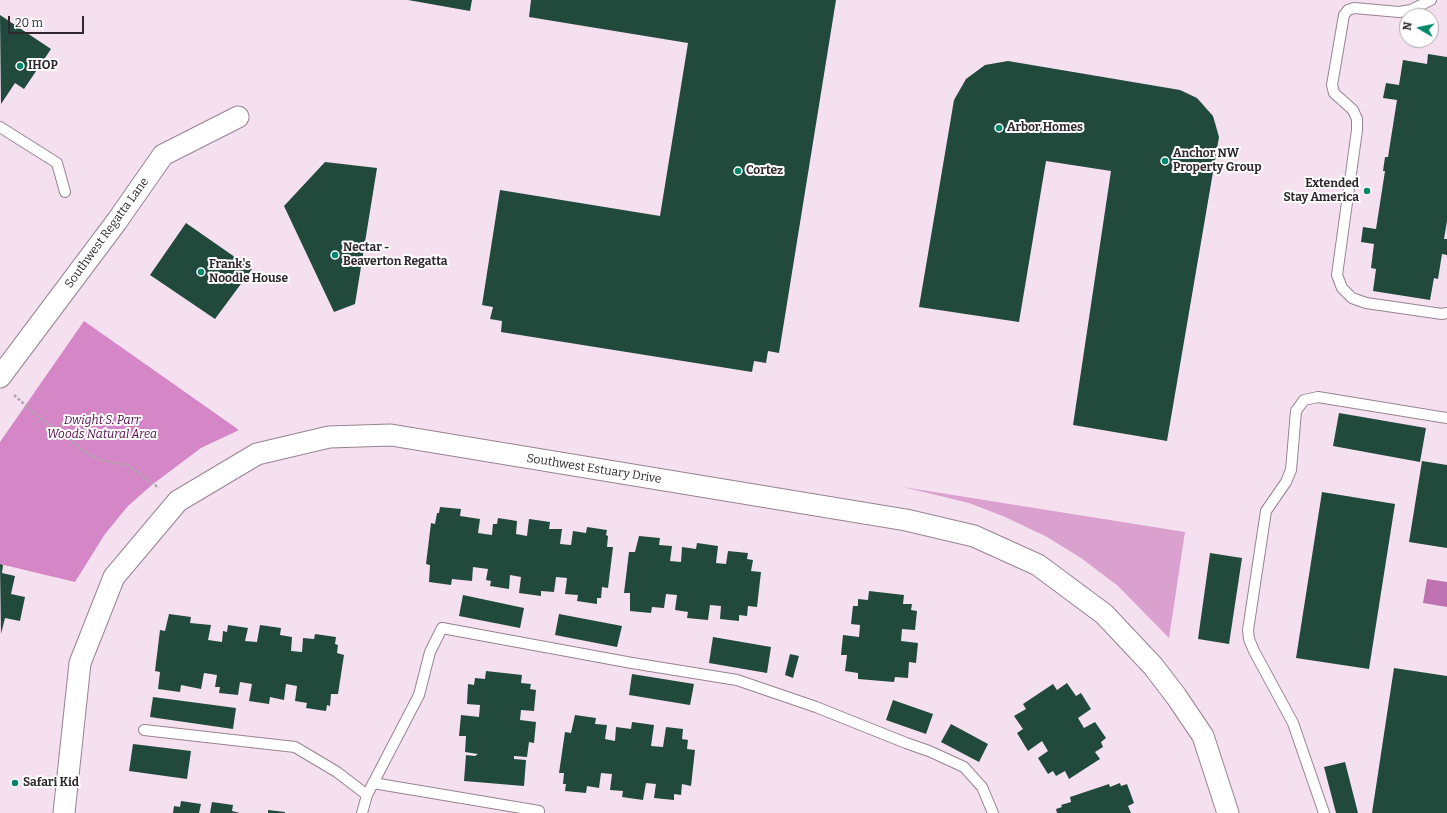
<!DOCTYPE html>
<html>
<head>
<meta charset="utf-8">
<style>
	body { margin:0 }
	#map { position:relative; width:1447px; height:813px; overflow:hidden; background:#f5e0f0; font-family:Bitter,serif }
	canvas { display:block }
	.north { position:absolute; left:1399px; top:8px; width:40px; height:40px; box-sizing:border-box; background:#fff; border:1px solid #aca9ab; border-radius:50%; rotate:279deg; font-size:11px; font-weight:700; line-height:16px; text-align:center; color:#30282e }
	.north::after { content:''; display:block; margin:auto; width:14px; height:18px; background:#018669; clip-path:polygon(50% 0,100% 100%,50% 72%,0 100%) }
	.scale { position:absolute; left:8px; top:16px; width:76px; height:18px; box-sizing:border-box; border:2px solid #30282e; border-top:0; padding-left:5px; font-size:12px; line-height:14px; white-space:nowrap; color:#30282e; -webkit-text-stroke:3px #fff; paint-order:stroke }
</style>
</head>
<body>
<div id="map">
<canvas width="1447" height="813"></canvas>
<div class="north">N</div>
<div class="scale">20 m</div>
</div>
<script>
const g = document.querySelector('canvas').getContext('2d');
g.lineJoin = 'round';
function paint(path, color) { g.fillStyle = color; g.fill(path, 'evenodd'); }
const poly = rows => new Path2D(rows.map(r => 'M' + r).join(''));
function trace(path, color, width, dash) { g.strokeStyle = color; g.lineWidth = width; g.lineCap = dash ? 'butt' : 'round'; g.setLineDash(dash || []); g.stroke(path); }
function drawText(font, color, halo, rows, align = 'center') {
  g.font = font + ' Bitter,serif'; g.lineWidth = 4; g.setLineDash([]); g.textBaseline = 'middle'; g.strokeStyle = halo; g.fillStyle = color; for (const [text, x, y, turn = 0] of rows) {
    g.save(); g.translate(x, y); g.rotate((+turn || 0) * Math.PI / 180); g.textAlign = isNaN(turn) ? turn : align; if (halo) g.strokeText(text, 0, 0); g.fillText(text, 0, 0); g.restore();
  }
}
const green = poly([
	[903,487,1185,532,1169,638,1118,586,1081,558,1047,537,1005,517,969,503]
]);
const forest = poly([
	[84,321,239,430,201,448,153,484,128,506,105,534,75,582,0,564,0,442]
]);
const water = poly([
	[1427,579,1447,582,1447,607,1423,603]
]);
const building = poly([
	[408,0,472,0,470,11],
	[531,0,836,0,779,353,768,351,766,363,754,361,752,372,501,332,502,321,490,319,493,307,482,305,500,190,660,216,688,43,529,17],
	[0,15,51,49,24,89,15,83,1,104],
	[1428,54,1447,57,1447,221,1444,239,1447,239,1447,255,1442,254,1438,279,1434,278,1430,300,1373,291,1376,269,1371,268,1374,244,1361,242,1363,227,1376,229,1385,171,1383,171,1385,157,1388,157,1397,100,1383,98,1386,83,1399,85,1403,60,1427,64],
	[1008,61,1180,90,1197,98,1213,116,1219,137,1167,441,1073,425,1111,171,1046,161,1019,322,919,307,954,100,966,79,985,65],
	[325,162,377,168,355,304,334,312,284,206],
	[186,223,252,269,215,319,150,275],
	[1339,413,1426,428,1420,462,1333,446],
	[1422,461,1447,465,1447,548,1409,542],
	[1322,492,1395,504,1369,669,1296,658],
	[440,507,461,509,460,516,480,519,478,533,492,535,493,524,497,524,498,518,517,521,516,534,527,536,529,519,550,522,549,529,562,529,560,544,571,545,573,531,586,533,587,527,607,530,606,535,608,536,607,547,613,547,608,588,602,587,601,598,597,598,597,604,577,601,578,595,565,594,567,578,556,577,554,592,541,591,541,596,519,593,521,577,510,575,509,589,490,586,491,581,486,580,488,569,473,567,472,581,452,579,451,585,429,582,430,565,426,564,431,523,435,524,437,513,439,513],
	[639,536,660,538,659,545,672,546,670,561,681,562,682,547,696,549,697,543,718,546,716,563,726,564,728,551,748,553,747,559,753,560,751,571,761,572,757,607,748,606,747,616,739,615,739,621,720,619,721,606,710,605,708,620,687,618,688,612,675,610,677,595,666,594,664,608,652,607,651,613,630,611,630,593,624,593,629,552,635,552],
	[1210,553,1242,558,1229,644,1198,639],
	[0,564,3,565,2,573,15,576,11,594,25,597,20,621,5,618,1,634],
	[869,591,904,595,903,604,912,604,911,610,917,611,915,630,902,629,901,641,918,643,916,663,909,662,908,678,895,677,894,682,858,679,858,673,845,671,847,655,841,655,843,635,859,637,860,625,851,624,853,606,858,606,858,599,868,600],
	[463,595,524,608,520,628,459,616],
	[169,614,191,617,190,623,211,625,208,640,222,642,223,631,227,632,228,625,248,628,245,641,257,642,260,625,281,628,280,635,292,637,291,651,302,652,303,638,314,639,315,634,336,637,335,644,338,645,337,653,344,655,338,694,331,694,330,706,327,705,326,711,306,708,307,703,295,701,297,686,286,684,284,700,270,697,269,704,249,701,252,684,240,682,238,695,219,693,220,687,215,687,217,675,204,673,201,689,181,685,180,692,158,689,160,672,155,671,160,630,165,631],
	[559,614,622,626,617,647,555,635],
	[713,637,771,647,767,673,709,663],
	[790,654,799,656,793,678,785,675],
	[1394,668,1447,676,1447,813,1372,813],
	[486,671,522,675,521,683,531,684,530,689,536,690,534,711,521,710,520,720,536,722,534,743,529,742,527,757,514,756,514,759,526,760,524,786,464,781,466,755,475,756,478,754,465,752,466,736,459,736,461,715,479,717,480,705,467,704,468,684,474,685,475,678,485,679],
	[632,674,694,684,690,705,629,695],
	[1067,683,1076,696,1081,693,1091,709,1078,718,1084,728,1095,722,1106,738,1101,742,1103,747,1095,752,1100,759,1069,779,1065,771,1056,776,1053,771,1048,774,1038,758,1048,751,1042,741,1028,751,1017,733,1023,729,1014,716,1026,709,1023,704,1053,684,1057,690],
	[153,697,236,708,233,729,150,717],
	[893,700,933,714,926,734,886,720],
	[575,715,596,718,595,724,607,725,605,739,615,741,616,727,631,729,632,722,654,725,651,746,663,747,666,727,683,729,682,739,688,740,687,749,695,750,691,786,682,784,681,795,674,794,674,800,654,798,656,784,646,783,643,800,622,797,623,791,610,790,612,774,601,773,599,788,587,786,586,793,565,791,566,784,563,784,564,773,559,773,565,732,571,733],
	[951,724,988,744,979,762,941,742],
	[133,744,191,751,187,779,129,771],
	[1345,762,1358,813,1336,813,1324,767],
	[1120,783,1121,786,1127,784,1134,803,1128,806,1131,813,1057,813,1056,809,1062,807,1061,805,1071,802,1070,797,1109,784,1110,787],
	[181,801,201,804,199,813,173,813,174,806,180,807],
	[212,802,233,805,232,811,240,813,210,813],
	[268,810,285,812,285,813,268,813]
]);
const path = poly([
	[14,395,41,419,65,435,82,450,103,461,128,465,159,488]
]);
const lane = poly([
	[1431,0,1411,10,1399,12,1354,8,1348,10,1344,15,1332,85,1334,93,1353,110,1357,119,1357,130,1337,275,1342,288,1352,298,1366,303,1442,314,1447,313],
	[0,127,57,163,65,192],
	[144,730,295,747,337,772,367,795],
	[373,783,539,811],
	[362,813,367,795,419,695,430,652,442,628,632,663,737,680,816,707,906,743,929,751,964,767,982,787,993,813],
	[1324,813,1293,723,1254,651,1249,639,1248,630,1266,511,1286,482,1291,470,1296,411,1304,400,1318,397,1447,418]
]);
const street = poly([
	[0,377,117,221,163,155,238,117],
	[64,813,80,663,114,577,178,501,257,454,329,437,391,435,906,520,974,536,1038,565,1104,614,1153,666,1176,696,1203,736,1228,813]
]);
const markers = [
	[20,66,4,"#018669"],
	[999,128,4,"#018669"],
	[1165,161,4,"#018669"],
	[738,171,4,"#018669"],
	[1367,191,4,"#018669"],
	[335,255,4,"#018669"],
	[201,272,4,"#018669"],
	[15,783,4,"#018669"]
];
const poiNames = [
	["IHOP",28,66],
	["Arbor Homes",1007,128],
	["Anchor NW",1173,154],
	["Property Group",1173,168],
	["Cortez",746,171],
	["Extended",1359,184,"right"],
	["Stay America",1359,198,"right"],
	["Nectar -",343,248],
	["Beaverton Regatta",343,262],
	["Frank's",209,265],
	["Noodle House",209,279],
	["Safari Kid",23,783]
];
const streetNames = [
	["Southwest Regatta Lane",107,233,-54],
	["Southwest Estuary Drive",594,469,9]
];
const parkNames = [
	["Dwight S. Parr",102,421],
	["Woods Natural Area",102,435]
];
paint(green, '#daa1cf');
paint(forest, '#d586c6');
paint(water, '#bf72b1');
paint(building, '#21493c');
trace(lane, '#978392', 12);
trace(street, '#978392', 23);
trace(path, '#b5a4b1', 2.5, [3, 2]);
trace(lane, '#fff', 10);
trace(street, '#fff', 21);
for (const [x, y, r, color] of markers) { const dot = new Path2D(); dot.arc(x, y, r, 0, 2 * Math.PI); g.fillStyle = color; g.fill(dot); trace(dot, '#fff', 1.5); }
drawText('bold 12px', '#30282e', '#fff', poiNames, 'left');
drawText('12px', '#30282e', '#fff', streetNames);
drawText('italic 12px', '#520b4a', '#fff', parkNames);
</script>
</body>
</html>
